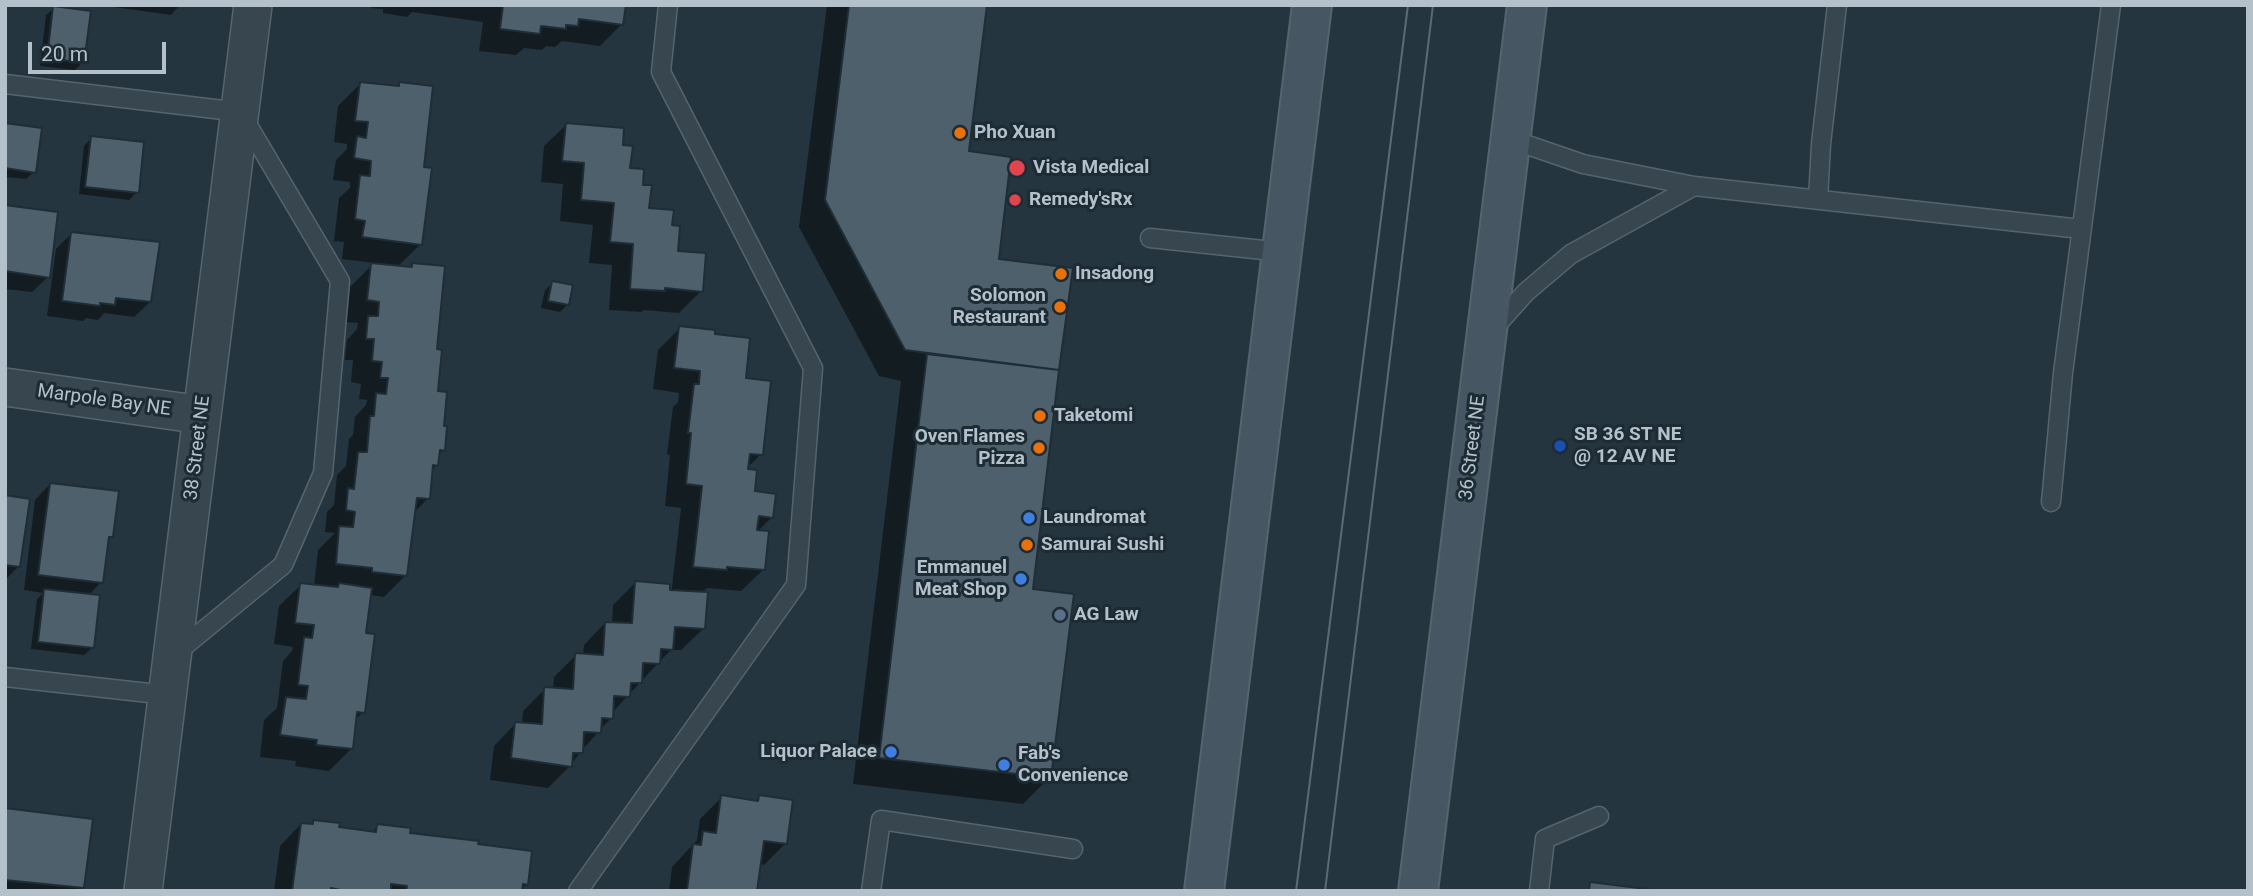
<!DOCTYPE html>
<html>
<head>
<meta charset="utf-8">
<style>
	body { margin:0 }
	#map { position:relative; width:2253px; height:896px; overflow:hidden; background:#24353f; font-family:Roboto,sans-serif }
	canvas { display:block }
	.frame { position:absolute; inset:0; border:7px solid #b4c1ca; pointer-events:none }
	.scale { position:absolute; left:28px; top:42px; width:138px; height:32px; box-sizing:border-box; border:4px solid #b4c1ca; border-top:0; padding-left:9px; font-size:21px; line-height:24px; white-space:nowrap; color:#b4c1ca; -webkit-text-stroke:5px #1d2b34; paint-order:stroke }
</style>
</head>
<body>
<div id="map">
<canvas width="2253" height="896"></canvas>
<div class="frame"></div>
<div class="scale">20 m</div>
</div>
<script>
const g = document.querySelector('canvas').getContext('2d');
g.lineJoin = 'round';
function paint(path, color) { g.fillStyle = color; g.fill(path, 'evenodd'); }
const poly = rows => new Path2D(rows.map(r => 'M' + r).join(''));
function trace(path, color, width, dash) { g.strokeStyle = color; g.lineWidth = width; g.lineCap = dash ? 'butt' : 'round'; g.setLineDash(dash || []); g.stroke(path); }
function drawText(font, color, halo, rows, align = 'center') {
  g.font = font + ' Roboto,sans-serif'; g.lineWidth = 6; g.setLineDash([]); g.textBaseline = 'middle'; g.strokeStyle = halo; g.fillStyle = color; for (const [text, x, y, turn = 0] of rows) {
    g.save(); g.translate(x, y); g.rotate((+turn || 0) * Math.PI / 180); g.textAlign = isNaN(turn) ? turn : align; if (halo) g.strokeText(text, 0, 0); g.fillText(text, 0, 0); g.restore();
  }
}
const shadow = poly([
	[99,5,180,5,171,15],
	[371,5,624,5,622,24,600,46,562,41,555,47,546,46,542,50,524,48,516,55,479,51,483,22,412,12,407,17,383,13,383,9,371,8],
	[827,5,985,5,967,153,997,261,1071,270,1031,590,1050,777,1023,804,853,784,901,381,879,376,799,227],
	[54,8,83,62,75,70,40,66,46,15],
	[360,84,396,88,400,84,422,168,421,244,397,267,409,268,413,265,435,351,436,392,443,450,438,455,437,465,431,471,428,498,414,513,406,575,384,597,370,595,364,635,363,712,354,721,351,749,329,771,295,766,296,761,260,757,264,720,277,708,283,661,292,651,293,647,274,644,279,606,301,585,314,586,318,550,335,533,325,532,327,512,334,505,337,475,346,466,349,439,353,435,355,417,366,405,367,400,359,399,361,384,351,382,353,360,345,360,347,340,357,329,358,323,346,322,350,287,374,263,342,259,344,242,334,241,339,198,350,188,350,182,333,180,336,160,347,149,347,144,334,142,338,106],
	[5,125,34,172,26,179,5,177],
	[566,125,621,147,628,169,642,186,647,209,671,227,676,253,701,291,679,313,644,310,641,312,609,310,612,265,589,263,593,225,560,221,563,184,541,182,544,146],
	[91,138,137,192,129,200,79,194,84,146],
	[5,206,48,277,32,292,5,289],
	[72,233,150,302,134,317,104,313,98,320,86,318,83,321,47,316,56,249],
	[553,283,568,304,560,312,541,308,545,290],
	[680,328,744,379,761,454,747,468,753,493,772,517,757,532,763,570,741,591,707,588,702,593,703,629,681,650,671,650,659,662,611,714,611,718,582,750,570,766,548,788,490,780,494,746,515,724,522,725,523,711,545,689,553,690,554,677,576,655,583,656,584,645,605,623,612,624,613,605,635,583,671,596,681,508,665,506,670,455,667,454,673,407,678,402,679,393,653,389,658,350],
	[50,484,111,537,106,542,101,582,88,596,92,648,84,655,31,649,37,599,43,593,24,590,35,500],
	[5,497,19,566,5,580],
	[722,797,755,802,759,797,786,843,764,865,759,864,755,891,669,891,672,867,697,840,700,819],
	[5,810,83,887,79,891,5,891],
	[314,822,337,829,371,833,378,826,408,834,476,846,527,884,520,891,274,891,280,846,301,824,310,825]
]);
const building = poly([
	[503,5,626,5,623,25,579,19,578,26,566,25,566,29,541,26,540,34,500,29,503,5],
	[849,5,987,5,969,151,1011,157,999,259,1073,268,1059,370,905,350,825,200,849,5],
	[53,6,91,11,84,63,47,58,53,6],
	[360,82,399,86,399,82,433,86,424,167,432,168,422,245,362,237,365,221,355,219,360,175,370,176,371,161,354,158,357,136,366,138,368,122,355,121,360,82],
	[5,123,42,128,36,173,5,168,5,123],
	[566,123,624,128,623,145,633,146,630,168,644,169,643,185,652,185,649,208,674,210,672,225,680,226,678,251,706,253,703,292,665,288,665,291,630,289,633,244,610,242,614,203,581,200,584,163,562,161,566,123],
	[91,136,144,142,139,193,85,187,91,136],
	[5,205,58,212,50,278,5,271,5,205],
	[71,232,160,242,151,302,116,298,115,305,100,303,100,306,62,301,71,232],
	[371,263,412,267,412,263,445,266,437,349,442,350,438,391,447,392,444,426,447,426,445,451,440,450,438,466,433,465,430,499,417,498,407,576,372,572,372,568,336,564,339,526,353,527,355,512,346,510,348,488,354,489,358,452,367,452,370,416,374,416,376,393,386,394,388,378,380,378,382,362,372,361,374,339,366,339,368,316,378,316,379,302,367,300,371,263],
	[552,281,573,285,569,305,548,301,552,281],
	[679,326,715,330,715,334,750,338,746,378,771,381,763,455,750,454,748,469,757,470,755,491,776,494,773,518,759,516,757,530,769,531,765,570,727,567,727,570,693,567,702,486,686,484,691,433,688,433,694,384,699,384,700,371,674,368,679,326],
	[927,354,1059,370,1033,589,1074,594,1051,778,879,758,927,354],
	[50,483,119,491,113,537,109,537,103,583,38,575,50,483],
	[5,495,30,499,20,567,5,565,5,495],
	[635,581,670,584,670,590,708,592,705,629,675,627,673,650,661,649,660,664,643,663,642,683,631,683,630,697,614,696,613,719,602,718,601,733,584,732,583,753,573,753,572,767,511,758,515,722,542,724,544,687,573,689,575,653,603,655,605,622,632,623,635,581],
	[300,583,338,587,339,583,372,588,366,633,375,634,365,713,357,712,353,749,316,745,317,740,280,735,286,697,306,699,308,686,298,685,304,637,312,638,314,625,295,623,300,583],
	[44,589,100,595,94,648,38,642,44,589],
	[721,795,758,801,759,795,793,800,787,844,764,841,757,891,687,890,693,844,701,845,703,831,716,833,721,795],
	[5,808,93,819,84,888,5,880,5,808],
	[313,820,340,823,339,827,376,832,377,824,411,828,410,833,479,841,478,844,532,851,528,885,523,884,522,891,406,891,407,886,391,884,391,891,345,891,331,888,331,891,292,891,301,823,313,824,313,820],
	[1590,882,1663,891,1589,891,1590,882]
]);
const lane = poly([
	[5,84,240,112,340,281,323,473,283,565,176,653],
	[1510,139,1583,164,1694,186,2081,229],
	[1818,200,1821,144,1837,5],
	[1150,238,1282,252],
	[1493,329,1526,292,1571,254,1694,186],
	[2051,502,2063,373,2111,5],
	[5,677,167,695],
	[578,891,796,585,813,368,661,72,668,5],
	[871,891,881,820,1073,849],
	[1539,891,1545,839,1599,816]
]);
const street = poly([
	[5,387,202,415],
	[143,891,253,5]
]);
const secondary = poly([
	[1204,891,1312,5],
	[1418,891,1527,5]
]);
const tram = poly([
	[1296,891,1408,5],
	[1325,891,1433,5]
]);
const markers = [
	[960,133,7,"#e8710a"],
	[1017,168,9,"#e0444e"],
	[1015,200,7,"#e0444e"],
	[1061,274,7,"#e8710a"],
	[1060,307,7,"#e8710a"],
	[1040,416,7,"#e8710a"],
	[1560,446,7,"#1a4fb4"],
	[1039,448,7,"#e8710a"],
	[1029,518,7,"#3f7fe0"],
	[1027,545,7,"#e8710a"],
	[1021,579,7,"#3f7fe0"],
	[1060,615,7,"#5c6f8a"],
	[891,752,7,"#3f7fe0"],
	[1004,765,7,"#3f7fe0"]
];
const poiNames = [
	["Pho Xuan",974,133],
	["Vista Medical",1033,168],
	["Remedy'sRx",1029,200],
	["Insadong",1075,274],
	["Solomon",1046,296,"right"],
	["Restaurant",1046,318,"right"],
	["Taketomi",1054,416],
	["SB 36 ST NE",1574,435],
	["@ 12 AV NE",1574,457],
	["Oven Flames",1025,437,"right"],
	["Pizza",1025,459,"right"],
	["Laundromat",1043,518],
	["Samurai Sushi",1041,545],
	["Emmanuel",1007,568,"right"],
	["Meat Shop",1007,590,"right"],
	["AG Law",1074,615],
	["Liquor Palace",877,752,"right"],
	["Fab's",1018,754],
	["Convenience",1018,776]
];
const streetNames = [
	["Marpole Bay NE",104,401,8],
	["38 Street NE",198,448,-83],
	["36 Street NE",1473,448,-83]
];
paint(shadow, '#0007');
paint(building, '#4f606d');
trace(building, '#1f2d36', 2);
trace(lane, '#56646d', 21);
trace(street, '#56646d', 40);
trace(secondary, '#56646d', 42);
trace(lane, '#38464f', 18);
trace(street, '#38464f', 37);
trace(secondary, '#465662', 38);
trace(tram, '#5a6b76', 2);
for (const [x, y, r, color] of markers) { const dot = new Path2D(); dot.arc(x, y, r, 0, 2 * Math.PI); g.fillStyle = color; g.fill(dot); trace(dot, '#1d2b34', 2.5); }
drawText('bold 19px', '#b4c1ca', '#1d2b34', poiNames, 'left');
drawText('19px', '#b4c1ca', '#1d2b34', streetNames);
</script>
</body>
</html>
